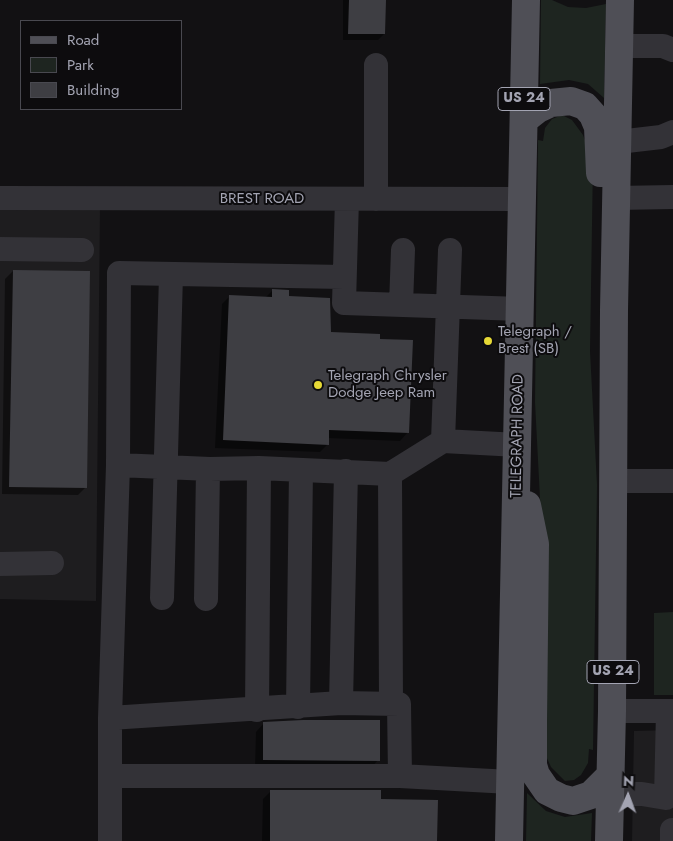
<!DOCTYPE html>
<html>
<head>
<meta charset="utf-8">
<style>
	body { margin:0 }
	#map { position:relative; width:673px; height:841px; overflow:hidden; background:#121113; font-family:Jost,sans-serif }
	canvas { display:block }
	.legend { position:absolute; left:20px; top:20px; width:162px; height:90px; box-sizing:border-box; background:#0d0c0e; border:1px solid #494950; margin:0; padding:6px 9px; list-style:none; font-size:15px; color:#a3a4b2 }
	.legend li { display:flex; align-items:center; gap:10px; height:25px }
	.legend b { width:25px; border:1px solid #494950 }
	.north { position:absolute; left:603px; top:771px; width:50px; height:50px; -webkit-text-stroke:4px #0d0c0e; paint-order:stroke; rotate:2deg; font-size:14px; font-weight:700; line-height:20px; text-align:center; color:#a3a4b2 }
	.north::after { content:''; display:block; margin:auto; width:18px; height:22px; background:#a3a4b2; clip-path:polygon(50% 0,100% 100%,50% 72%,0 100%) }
</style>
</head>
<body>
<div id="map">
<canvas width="673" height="841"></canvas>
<ul class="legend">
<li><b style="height:6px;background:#4f4f56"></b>Road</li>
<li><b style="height:14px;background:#1e2520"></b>Park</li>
<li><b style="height:14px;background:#3e3e43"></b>Building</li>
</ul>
<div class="north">N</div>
</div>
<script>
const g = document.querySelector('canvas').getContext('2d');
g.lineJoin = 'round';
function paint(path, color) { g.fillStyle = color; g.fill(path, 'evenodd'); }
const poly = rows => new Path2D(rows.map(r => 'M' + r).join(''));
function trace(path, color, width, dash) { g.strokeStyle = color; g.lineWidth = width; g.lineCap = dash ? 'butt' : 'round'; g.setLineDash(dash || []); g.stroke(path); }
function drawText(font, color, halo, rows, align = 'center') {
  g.font = font + ' Jost,sans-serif'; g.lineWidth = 4; g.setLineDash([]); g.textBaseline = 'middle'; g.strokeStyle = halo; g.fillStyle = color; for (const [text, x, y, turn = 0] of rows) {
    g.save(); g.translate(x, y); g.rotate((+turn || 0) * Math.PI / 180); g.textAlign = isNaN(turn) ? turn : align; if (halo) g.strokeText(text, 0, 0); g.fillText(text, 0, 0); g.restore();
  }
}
const built = poly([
	[0,208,100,208,96,601,0,599],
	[673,730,673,841,632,841,634,731]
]);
const green = poly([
	[541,0,552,0,568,7,586,8,606,4,604,98,588,84,569,80,540,84],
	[562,115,572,120,583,135,593,162,590,351,597,485,593,750,589,749,588,763,581,775,574,780,565,781,551,767,545,754,541,518,535,402,538,140,543,141,545,128,552,119],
	[673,612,673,695,654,695,654,613],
	[527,793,546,811,565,817,592,813,591,841,526,841]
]);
const shadow = poly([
	[343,0,384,0,384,34,378,40,343,40],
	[13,271,86,487,78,495,2,494,5,279],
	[272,291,287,297,329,333,379,340,408,432,400,441,328,438,328,444,320,452,215,448,222,304,230,296,265,298],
	[264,723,378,760,370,769,255,768,256,732],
	[271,791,379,800,436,841,262,841,263,799]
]);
const building = poly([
	[349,0,386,0,385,34,348,34],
	[13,270,90,271,87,488,9,487],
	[272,289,289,290,289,296,330,298,331,332,380,334,380,339,413,340,409,433,329,430,329,445,223,440,229,295,272,297],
	[303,720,380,720,380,761,263,760,263,722],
	[270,790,381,790,381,799,438,800,437,841,270,841]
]);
const minor = poly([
	[619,46,663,46,673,50],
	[376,65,376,199],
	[618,142,661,137,673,132],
	[0,198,523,199],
	[616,198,673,197],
	[347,199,344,303,521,309],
	[0,249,82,250],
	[450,250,443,441,518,445],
	[401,305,403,250],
	[118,465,210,469,259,468,390,474,443,441],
	[390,474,391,704],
	[614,481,673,481],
	[0,564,52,563],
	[162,598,171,275],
	[206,599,208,469],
	[341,703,346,471],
	[298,707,301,470],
	[257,710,259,468],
	[612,711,673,711],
	[110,718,341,703,399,704,400,776],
	[110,776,400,776,510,782],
	[610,794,642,794,666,798,668,711],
	[110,841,110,718,118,465,119,273,344,277],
	[672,841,672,830]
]);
const major = poly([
	[524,120,538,109,551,103,571,101,585,106,593,115,598,127,600,173],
	[527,505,535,544,533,721,533,765,536,775,547,791,561,798,573,801,591,795,611,775],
	[509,841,526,0],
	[609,841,612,711,614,310,620,0]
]);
const markers = [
	[488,341,5,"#e6d936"],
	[318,385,5,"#e6d936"]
];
const shields = [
	[524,99,52],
	[613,672,52]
];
const shieldNames = [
	["US 24",524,99],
	["US 24",613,672]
];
const streetNames = [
	["BREST ROAD",262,199],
	["TELEGRAPH ROAD",518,436,-89]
];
const poiNames = [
	["Telegraph /",498,332],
	["Brest (SB)",498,349],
	["Telegraph Chrysler",328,376],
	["Dodge Jeep Ram",328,393]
];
paint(built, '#1e1d1f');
paint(green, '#1e2520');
paint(shadow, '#0007');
paint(building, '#3e3e43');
trace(minor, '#333237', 24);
trace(major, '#4f4f56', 28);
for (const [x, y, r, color] of markers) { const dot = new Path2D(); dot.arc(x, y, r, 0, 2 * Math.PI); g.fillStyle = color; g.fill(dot); trace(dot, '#0d0c0e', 2); }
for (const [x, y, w] of shields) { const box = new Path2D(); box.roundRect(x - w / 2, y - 11.5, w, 23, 4); g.fillStyle = '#0d0c0e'; g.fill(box); trace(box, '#a3a4b2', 1); }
drawText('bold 14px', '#a3a4b2', null, shieldNames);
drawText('15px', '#a3a4b2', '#0d0c0e', streetNames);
drawText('15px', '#a3a4b2', '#0d0c0e', poiNames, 'left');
</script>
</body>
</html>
